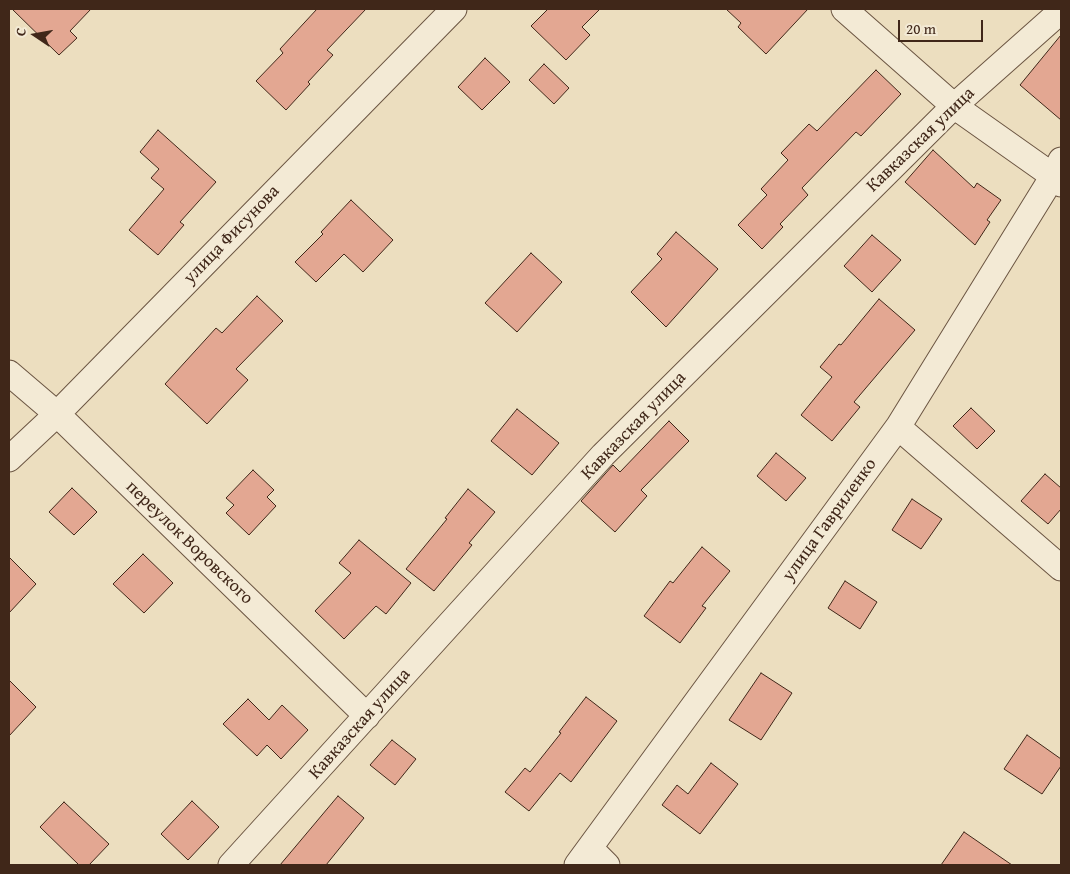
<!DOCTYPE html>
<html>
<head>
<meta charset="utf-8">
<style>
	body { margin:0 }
	#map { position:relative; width:1070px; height:874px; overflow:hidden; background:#ecdebf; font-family:"Gentium Book Plus",serif }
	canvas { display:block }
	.frame { position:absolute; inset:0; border:10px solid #402719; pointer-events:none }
	.north { position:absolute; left:10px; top:10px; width:50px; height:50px; -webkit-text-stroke:4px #f3ead5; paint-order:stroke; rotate:282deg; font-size:14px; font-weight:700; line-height:20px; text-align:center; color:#402719 }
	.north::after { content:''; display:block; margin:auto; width:18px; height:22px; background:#402719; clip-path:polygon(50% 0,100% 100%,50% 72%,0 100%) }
	.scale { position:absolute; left:898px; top:20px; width:85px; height:22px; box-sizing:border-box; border:2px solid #402719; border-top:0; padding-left:6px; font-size:15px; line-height:18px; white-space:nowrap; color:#402719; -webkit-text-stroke:4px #f3ead5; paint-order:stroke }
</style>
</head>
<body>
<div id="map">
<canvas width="1070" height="874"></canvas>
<div class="frame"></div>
<div class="north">С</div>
<div class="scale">20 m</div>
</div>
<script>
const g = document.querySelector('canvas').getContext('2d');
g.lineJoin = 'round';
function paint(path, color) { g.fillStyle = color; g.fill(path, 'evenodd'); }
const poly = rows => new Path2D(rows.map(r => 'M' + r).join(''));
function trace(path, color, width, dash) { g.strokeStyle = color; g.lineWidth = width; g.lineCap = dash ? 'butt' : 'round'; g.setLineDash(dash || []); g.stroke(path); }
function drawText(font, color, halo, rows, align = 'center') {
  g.font = font + ' "Gentium Book Plus",serif'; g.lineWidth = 5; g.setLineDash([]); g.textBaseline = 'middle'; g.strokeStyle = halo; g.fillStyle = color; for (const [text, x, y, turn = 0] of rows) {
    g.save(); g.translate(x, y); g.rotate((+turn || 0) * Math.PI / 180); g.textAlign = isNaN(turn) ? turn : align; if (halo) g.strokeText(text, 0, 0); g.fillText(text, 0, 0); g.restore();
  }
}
const building = poly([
	[12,9,91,9,70,31,77,38,59,55,12,9],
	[317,9,366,9,327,50,333,55,308,82,310,84,286,110,256,81,283,53,280,49,317,9],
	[548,9,600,9,582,27,590,35,566,60,531,26,548,9],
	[726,9,808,9,766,54,738,27,741,23,726,9],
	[1061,35,1061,120,1020,85,1061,35],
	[485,58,510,82,482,110,458,87,485,58],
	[544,64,569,88,554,104,529,80,544,64],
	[876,70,901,94,861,136,856,132,802,188,808,195,780,224,783,227,762,249,738,225,767,195,761,189,788,160,781,153,809,124,817,131,876,70],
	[158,130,216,182,180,222,184,225,158,255,129,230,164,189,151,178,159,169,140,152,158,130],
	[933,150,974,188,977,183,1001,200,987,220,990,222,975,245,905,182,933,150],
	[351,200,393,240,363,272,344,254,316,282,295,262,323,234,321,232,351,200],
	[676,232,718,269,666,327,631,292,662,259,657,254,676,232],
	[872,235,901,260,872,292,844,266,872,235],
	[531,253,562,282,517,332,485,303,531,253],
	[257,296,283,321,236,369,248,380,207,424,165,384,216,328,222,333,257,296],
	[879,299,915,330,854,402,860,407,832,441,801,415,832,377,820,367,839,344,841,345,879,299],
	[971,408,995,431,977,449,953,426,971,408],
	[517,409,559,443,532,475,491,441,517,409],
	[669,421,689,441,641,490,647,496,615,532,581,501,613,465,620,472,669,421],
	[776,453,806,478,786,501,757,476,776,453],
	[253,470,274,490,267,497,276,506,249,535,226,513,234,505,226,498,253,470],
	[1045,474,1061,488,1061,509,1048,524,1021,501,1045,474],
	[72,488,97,512,74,535,49,512,72,488],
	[468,489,495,512,469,543,472,545,434,591,406,569,447,519,445,518,468,489],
	[912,499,942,519,921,549,892,530,912,499],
	[359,540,411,583,386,614,376,606,344,639,315,611,351,573,339,563,359,540],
	[702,547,730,571,702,606,706,608,680,643,644,616,670,581,673,583,702,547],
	[143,554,173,583,144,613,113,584,143,554],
	[9,557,36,584,9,613,9,557],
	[845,581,877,602,860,629,828,608,845,581],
	[761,673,792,693,761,740,729,720,761,673],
	[9,680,36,707,9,736,9,680],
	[586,697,617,721,571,782,560,773,529,811,505,792,525,768,530,772,561,733,559,732,586,697],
	[248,699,269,720,282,705,308,730,281,759,267,745,257,756,223,724,248,699],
	[1027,735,1061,759,1061,766,1042,794,1004,769,1027,735],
	[392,740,416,759,395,785,370,765,392,740],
	[711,763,738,784,700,834,662,805,677,785,688,794,711,763],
	[338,796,364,818,326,865,280,865,338,796],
	[192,801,219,827,188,860,161,834,192,801],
	[64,802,109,844,89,865,79,865,40,827,64,802],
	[964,832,1012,865,941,865,964,832]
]);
const street = poly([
	[844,9,954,106,1053,176,1061,184],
	[9,373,57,414,367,716],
	[898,427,1061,568],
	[9,459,57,414,454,9],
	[590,848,607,865],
	[231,865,603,455,954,106,1061,11],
	[577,865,898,427,1053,176,1061,160]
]);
const streetNames = [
	["Кавказская улица",921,140,-44],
	["улица Фисунова",232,235,-46],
	["Кавказская улица",634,426,-46],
	["улица Гавриленко",830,520,-54],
	["переулок Воровского",189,543,44],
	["Кавказская улица",360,724,-48]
];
paint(building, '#e3a792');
trace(building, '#402719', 1);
trace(street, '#6b5542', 27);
trace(street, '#f3ead5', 25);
drawText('18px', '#402719', '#f3ead5', streetNames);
</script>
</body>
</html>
